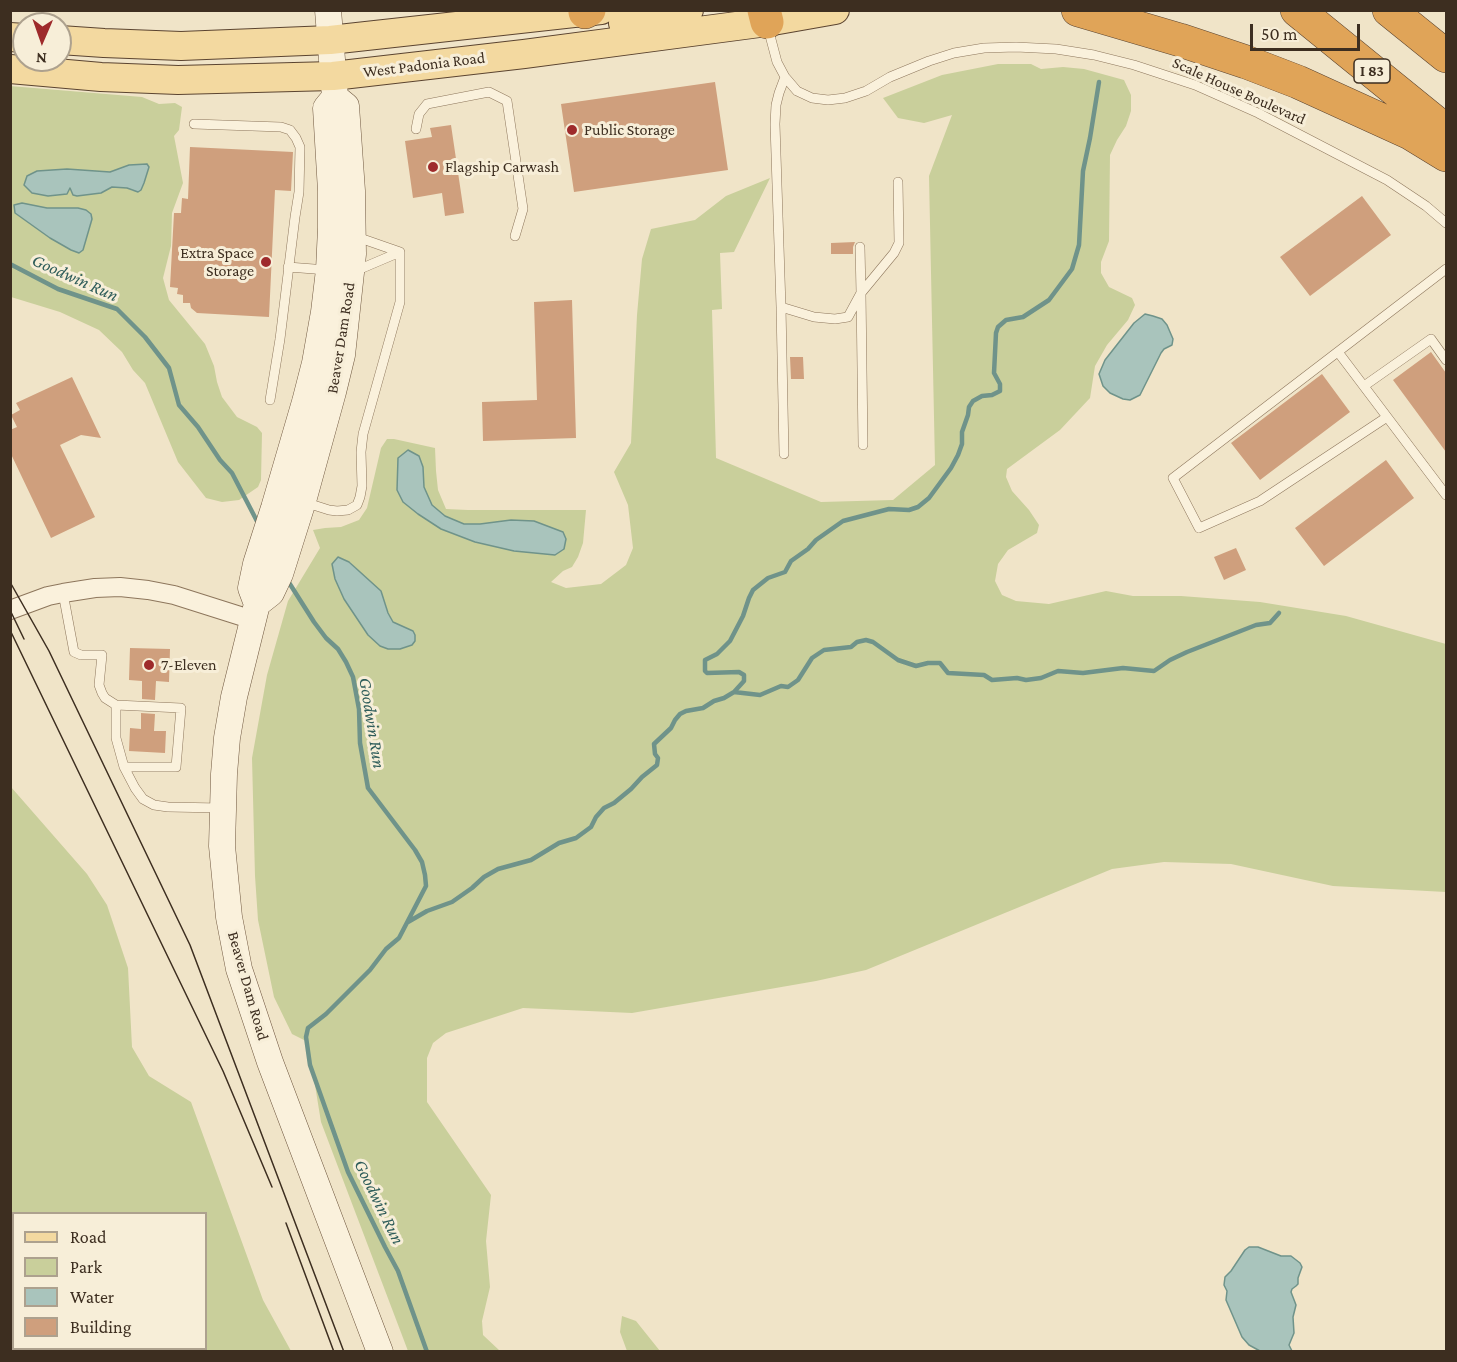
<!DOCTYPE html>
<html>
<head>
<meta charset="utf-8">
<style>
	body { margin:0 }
	#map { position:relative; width:1457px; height:1362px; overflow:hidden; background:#f0e4c8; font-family:"Crimson Pro",serif }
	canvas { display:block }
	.frame { position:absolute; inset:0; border:12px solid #3d2e20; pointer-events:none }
	.legend { position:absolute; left:12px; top:1212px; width:195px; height:138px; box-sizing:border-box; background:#f7eed8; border:2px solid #ada18e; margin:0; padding:8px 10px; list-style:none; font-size:18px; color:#3d2e20 }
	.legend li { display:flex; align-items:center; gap:12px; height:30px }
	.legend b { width:30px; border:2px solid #ada18e }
	.north { position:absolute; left:12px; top:12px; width:60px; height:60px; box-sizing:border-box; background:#f7eed8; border:2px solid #ada18e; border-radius:50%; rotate:182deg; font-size:16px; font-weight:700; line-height:24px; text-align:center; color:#3d2e20 }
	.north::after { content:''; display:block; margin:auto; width:21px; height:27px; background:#9e2a2b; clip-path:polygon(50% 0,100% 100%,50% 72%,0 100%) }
	.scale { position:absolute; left:1250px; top:24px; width:110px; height:27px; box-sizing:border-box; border:3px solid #3d2e20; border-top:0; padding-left:8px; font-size:18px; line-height:21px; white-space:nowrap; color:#3d2e20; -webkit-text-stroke:4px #f7eed8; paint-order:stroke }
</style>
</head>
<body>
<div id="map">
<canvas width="1457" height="1362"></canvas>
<div class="frame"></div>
<ul class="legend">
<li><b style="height:8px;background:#f3d9a0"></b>Road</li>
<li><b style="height:16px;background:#c9cf9b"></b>Park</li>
<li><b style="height:16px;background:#a9c4bc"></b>Water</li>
<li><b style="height:16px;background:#cf9f7d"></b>Building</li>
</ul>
<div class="north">N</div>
<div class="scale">50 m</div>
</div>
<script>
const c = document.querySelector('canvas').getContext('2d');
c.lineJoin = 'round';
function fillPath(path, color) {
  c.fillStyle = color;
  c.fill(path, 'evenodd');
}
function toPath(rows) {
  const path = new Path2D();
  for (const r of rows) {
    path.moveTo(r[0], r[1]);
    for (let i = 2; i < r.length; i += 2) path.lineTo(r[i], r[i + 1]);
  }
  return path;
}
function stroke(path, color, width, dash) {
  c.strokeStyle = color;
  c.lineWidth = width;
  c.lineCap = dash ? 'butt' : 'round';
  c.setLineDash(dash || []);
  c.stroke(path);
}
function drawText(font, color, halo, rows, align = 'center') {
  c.font = font + ' "Crimson Pro",serif';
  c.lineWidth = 6;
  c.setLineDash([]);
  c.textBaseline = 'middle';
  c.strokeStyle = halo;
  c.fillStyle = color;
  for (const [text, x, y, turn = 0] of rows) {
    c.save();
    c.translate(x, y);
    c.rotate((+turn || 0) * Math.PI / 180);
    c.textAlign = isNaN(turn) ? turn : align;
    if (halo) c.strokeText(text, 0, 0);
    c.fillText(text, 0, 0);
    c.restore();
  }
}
const green = toPath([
	[998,64,1031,64,1041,69,1063,67,1084,69,1124,80,1131,95,1131,111,1126,126,1117,140,1110,155,1109,241,1101,262,1101,273,1109,287,1132,298,1135,305,1128,320,1107,345,1095,366,1090,398,1060,430,1007,469,1006,477,1012,491,1029,510,1039,525,1037,533,1008,550,998,564,995,581,1002,595,1016,601,1049,604,1106,591,1133,596,1181,596,1260,602,1346,616,1446,644,1446,892,1333,886,1231,864,1164,862,1112,869,866,970,816,981,632,1013,523,1008,446,1033,433,1043,427,1058,427,1102,491,1195,486,1241,490,1287,482,1321,483,1335,500,1351,408,1351,321,1122,308,1042,292,1034,274,997,258,920,255,876,252,758,267,675,288,601,320,548,313,530,325,528,341,527,359,520,367,508,381,448,387,439,394,439,435,448,436,471,438,490,446,509,468,510,586,510,583,543,578,557,572,567,563,571,551,582,566,588,601,584,626,565,633,548,628,505,614,472,631,443,637,315,642,259,651,229,695,220,726,196,770,178,734,252,720,253,722,309,712,310,716,458,821,502,893,500,935,465,929,176,952,115,924,123,898,118,883,98,942,75],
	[350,562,364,576,385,603,388,613,393,622,413,631,415,635,355,614,344,599],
	[10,86,142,97,159,104,175,103,182,107,179,130,174,136,183,183,172,213,171,246,163,278,169,300,205,344,214,366,217,382,222,397,237,417,257,427,262,433,261,480,258,487,239,500,222,502,206,498,178,462,145,383,133,370,122,352,99,330,60,312,11,297],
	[147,164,133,191,127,188,112,187,101,193,70,188,67,169,110,172,130,165],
	[22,203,47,208,78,208,92,219,83,250,71,250,50,238,15,213],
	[11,787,87,874,107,905,128,968,132,1047,149,1076,191,1102,263,1300,291,1351,11,1351],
	[14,1214,206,1214,206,1348,14,1348],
	[622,1316,636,1321,660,1351,627,1351,620,1332]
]);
const water = toPath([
	[147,164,149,167,144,183,141,190,138,192,127,188,112,187,101,193,77,196,73,195,70,188,67,194,48,196,32,193,24,185,27,176,37,171,67,169,110,172,129,165,147,164],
	[22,203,47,208,78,208,86,210,91,214,92,219,83,250,79,253,71,250,50,238,15,213,14,205,22,203],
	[1145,314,1153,316,1162,319,1167,325,1173,339,1172,345,1164,349,1161,353,1140,395,1130,400,1123,399,1110,393,1103,386,1099,374,1105,360,1134,323,1145,314],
	[408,450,419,456,423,467,424,487,432,505,445,516,464,524,480,524,511,520,534,521,563,532,566,539,564,549,555,555,514,551,475,542,441,529,418,514,403,502,397,490,398,458,408,450],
	[338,557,349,562,381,591,388,613,393,622,413,631,415,635,415,641,412,645,400,649,388,649,380,646,368,635,344,599,335,579,332,564,338,557],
	[1249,1247,1258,1247,1281,1256,1291,1256,1300,1263,1302,1267,1298,1278,1298,1284,1296,1286,1292,1289,1291,1292,1296,1305,1293,1317,1294,1333,1289,1345,1292,1351,1260,1351,1249,1345,1242,1337,1226,1300,1227,1291,1224,1285,1225,1277,1231,1271,1245,1250,1249,1247]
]);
const stream = toPath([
	[10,264,58,289,117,309,145,337,169,368,179,405,198,427,220,460,232,473,259,525],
	[288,581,314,622,326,638,338,649,346,662,353,677,359,709,360,743,368,788,415,850,422,862,425,875,426,886,399,938,386,949,370,970,326,1014,308,1028,306,1037,310,1065,348,1172,385,1247,398,1271,427,1352],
	[734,692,760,695,781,686,788,687,798,680,812,658,824,650,851,647,857,642,866,640,873,642,898,660,916,666,928,663,940,663,948,673,984,675,992,680,1017,678,1026,680,1041,678,1058,671,1083,673,1123,668,1154,671,1170,660,1187,652,1256,625,1270,623,1279,613],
	[408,922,427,911,452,902,472,888,484,877,498,869,531,860,559,843,576,838,591,827,596,817,604,808,614,803,631,789,642,777,657,765,658,758,655,754,654,744,671,728,675,720,680,714,686,711,703,708,714,701,724,698,734,692,744,681,744,675,739,672,707,673,705,671,705,660,717,654,730,641,743,616,749,598,753,590,768,578,785,572,791,561,808,549,816,540,843,521,889,509,909,510,918,507,929,498,951,468,958,455,962,444,962,432,968,415,969,407,973,401,982,396,992,395,1000,391,1000,384,994,373,996,333,998,327,1006,320,1023,317,1049,300,1072,269,1079,245,1083,171,1090,138,1099,82]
]);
const building = toPath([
	[715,82,728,170,574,192,561,104],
	[451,125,464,213,445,216,442,193,413,198,405,141,432,137,430,128],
	[190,147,293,152,291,191,275,190,269,317,197,313,191,308,190,303,183,303,183,295,177,294,178,288,170,287,174,213,181,213,182,198,188,199],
	[1362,196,1391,235,1310,296,1280,257],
	[855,242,853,247,853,254,831,254,831,243],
	[572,300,576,438,483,441,482,402,537,400,534,302],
	[1431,352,1446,373,1446,452,1393,380],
	[790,357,803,357,804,379,791,379],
	[1322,374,1350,412,1260,480,1231,443],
	[72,377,101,438,81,435,60,445,95,517,51,538,10,452,10,430,17,427,11,415,20,410,16,403],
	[1386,460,1414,498,1324,566,1295,528],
	[1236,548,1246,570,1224,580,1214,557],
	[130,648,170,649,169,682,156,681,155,700,142,699,142,681,129,680],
	[141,713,155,714,154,731,166,731,165,753,129,751,130,728,141,729]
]);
const service = toPath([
	[768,28,777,62,785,77,797,91,812,98,828,100,845,98,866,91,890,77,929,61,954,53,984,48,1016,47,1056,49,1094,55,1134,65,1195,85,1258,113,1387,180,1426,206,1446,223],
	[194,124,281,127,290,130,296,138,300,147,299,192,295,217,280,339,270,400],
	[416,129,419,114,427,104,489,92,507,101,523,209,515,236],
	[288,267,327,270],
	[353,272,400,252,354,236],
	[781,307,814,317,835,319,848,317,861,293,860,247],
	[1338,352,1446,495],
	[1364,386,1431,339,1446,360],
	[1387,417,1260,501,1199,528,1173,478,1446,269],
	[863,445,861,293,894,253,899,243,898,182],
	[784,454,781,307,775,124,776,105,779,93,785,77],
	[304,502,329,510,337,511,348,510,357,505,360,497,362,486,361,452,363,434,400,302,400,252],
	[63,593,74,652,81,655,102,655,99,685,102,693,105,698,116,705,116,738,124,767,135,788,143,799,154,805,168,807,220,808],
	[116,705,181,708,176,767,124,767]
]);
const minor = toPath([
	[10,610,48,596,63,593,95,588,120,587,148,590,174,595,253,620]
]);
const secondary = toPath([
	[328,10,335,97,326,108,331,191,331,228,329,270,324,312,315,363,305,402,274,508,256,564,251,588,257,604,234,697,227,738,224,774,222,846,229,917,239,969,270,1062,380,1352],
	[257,604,271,593,280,574,303,501,333,392,342,355,353,254,352,191,346,106,335,97]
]);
const primary = toPath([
	[623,23,689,10],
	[10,37,24,38],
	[60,40,104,43,181,46,330,40,601,10],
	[10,69,101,77,178,80,333,76,524,54,767,22,835,10]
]);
const motorway = toPath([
	[764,10,767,22],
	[1078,10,1180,40,1246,62,1298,82,1410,133,1446,155],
	[1297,10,1446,131],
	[1389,10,1446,56],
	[585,12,589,10]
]);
const tram = toPath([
	[10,582,49,651,190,945,344,1352],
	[10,610,24,639],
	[10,630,223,1071,272,1187],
	[286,1223,334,1352]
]);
const markers = [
	[572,130,6,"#9e2a2b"],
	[433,167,6,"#9e2a2b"],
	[266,262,6,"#9e2a2b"],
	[149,665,6,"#9e2a2b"]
];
const shields = [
	[1372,71,36]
];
const shieldNames = [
	["I 83",1372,71]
];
const streetNames = [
	["West Padonia Road",424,65,-7],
	["Scale House Boulevard",1239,91,24],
	["Beaver Dam Road",341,338,-81],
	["Beaver Dam Road",248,986,74]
];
const poiNames = [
	["Public Storage",584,130],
	["Flagship Carwash",445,167],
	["Extra Space",254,253,"right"],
	["Storage",254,271,"right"],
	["7-Eleven",161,665]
];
const waterNames = [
	["Goodwin Run",75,278,24],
	["Goodwin Run",372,723,81],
	["Goodwin Run",379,1202,64]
];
fillPath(green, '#c9cf9b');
fillPath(water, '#a9c4bc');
stroke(water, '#6f938a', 1.5);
stroke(stream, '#6f938a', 4.5);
fillPath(building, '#cf9f7d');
stroke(service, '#8d765c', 10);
stroke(minor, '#8d765c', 20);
stroke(secondary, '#6f573f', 27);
stroke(primary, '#5b4430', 30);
stroke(motorway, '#5b4430', 34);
stroke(service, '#faf1dc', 9);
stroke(minor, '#faf1dc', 18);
stroke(secondary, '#faf1dc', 26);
stroke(primary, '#f3d9a0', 28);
stroke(motorway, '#e0a458', 33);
stroke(tram, '#3d2e20', 1.5);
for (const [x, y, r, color] of markers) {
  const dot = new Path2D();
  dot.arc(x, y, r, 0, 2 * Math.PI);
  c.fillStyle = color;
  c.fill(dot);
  stroke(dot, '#f7eed8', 2);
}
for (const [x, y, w] of shields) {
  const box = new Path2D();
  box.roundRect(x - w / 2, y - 12, w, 24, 4.5);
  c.fillStyle = '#f7eed8';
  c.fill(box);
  stroke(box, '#3d2e20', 1.5);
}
drawText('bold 15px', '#3d2e20', null, shieldNames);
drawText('16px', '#3d2e20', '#f7eed8', streetNames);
drawText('16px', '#3d2e20', '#f7eed8', poiNames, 'left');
drawText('italic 18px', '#2f5d5a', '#f7eed8', waterNames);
</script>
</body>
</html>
